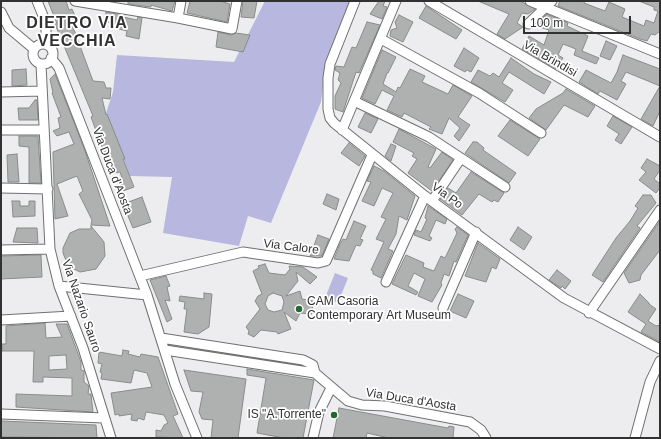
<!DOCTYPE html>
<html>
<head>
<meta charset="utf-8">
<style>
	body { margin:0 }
	#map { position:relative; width:661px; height:439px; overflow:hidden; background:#ededf0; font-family:Arial,sans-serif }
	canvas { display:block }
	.frame { position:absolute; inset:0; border:2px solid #313132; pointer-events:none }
	.scale { position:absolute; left:523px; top:16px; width:108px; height:18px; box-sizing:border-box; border:2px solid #313132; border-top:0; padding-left:5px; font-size:12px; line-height:14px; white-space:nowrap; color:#313132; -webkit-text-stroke:3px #fff; paint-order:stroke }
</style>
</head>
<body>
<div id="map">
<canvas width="661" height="439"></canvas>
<div class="frame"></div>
<div class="scale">100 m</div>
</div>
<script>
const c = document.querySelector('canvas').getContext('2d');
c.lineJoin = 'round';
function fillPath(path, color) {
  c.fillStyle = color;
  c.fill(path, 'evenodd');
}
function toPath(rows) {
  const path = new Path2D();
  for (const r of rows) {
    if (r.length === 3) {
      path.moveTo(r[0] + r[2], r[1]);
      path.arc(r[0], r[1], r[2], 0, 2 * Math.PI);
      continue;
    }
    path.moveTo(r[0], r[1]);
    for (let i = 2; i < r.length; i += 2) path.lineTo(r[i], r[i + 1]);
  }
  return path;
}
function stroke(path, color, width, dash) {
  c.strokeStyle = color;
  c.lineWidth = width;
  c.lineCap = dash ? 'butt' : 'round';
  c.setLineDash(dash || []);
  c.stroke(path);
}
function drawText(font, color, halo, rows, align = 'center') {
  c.font = font + ' Arial,sans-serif';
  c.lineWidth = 3.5;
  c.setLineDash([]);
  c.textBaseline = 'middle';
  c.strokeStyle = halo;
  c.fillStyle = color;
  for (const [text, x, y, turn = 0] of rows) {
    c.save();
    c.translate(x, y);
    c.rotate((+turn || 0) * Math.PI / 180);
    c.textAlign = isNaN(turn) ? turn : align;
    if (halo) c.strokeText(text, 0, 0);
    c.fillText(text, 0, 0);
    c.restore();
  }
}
const green = toPath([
	[265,1,351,1,326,62,321,102,271,223,248,216,239,246,163,233,172,177,130,176,106,113,113,92,117,55,234,62],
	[335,273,348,278,338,303,325,298]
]);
const building = toPath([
	[48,1,66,1,69,10,72,9,76,18,70,19,93,81,104,82,106,88,111,88,110,99,102,98,106,115,107,114,125,159,123,159,134,187,123,191,121,185,124,183,120,172,113,173,107,161,91,117,93,116,55,24,57,24,48,1],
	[128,1,175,1,172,11,151,5,151,7,128,4,128,1],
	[190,1,220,1,230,4,227,22,187,13,190,1],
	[243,1,257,1,254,18,241,17,243,1],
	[379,1,385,1,383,6,387,7,382,19,370,14,379,1],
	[478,1,520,1,535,9,528,14,522,13,517,23,523,27,505,39,497,34,509,14,478,1],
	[560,1,585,1,584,3,605,11,609,2,625,9,622,17,644,26,646,20,654,23,658,11,654,10,654,7,639,1,660,1,660,31,655,35,651,34,647,41,640,39,558,6,560,1],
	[426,6,462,30,456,39,419,18,426,6],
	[106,12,124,15,123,17,137,20,138,17,142,18,139,39,126,36,127,31,119,29,119,24,105,22,106,12],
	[547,14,568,23,567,26,588,36,582,51,599,58,596,64,574,55,576,49,563,44,558,55,563,58,556,69,522,49,529,36,544,45,549,30,539,27,542,19,547,14],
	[399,15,413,22,403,42,390,36,391,30,397,28,395,22,399,15],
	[367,22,380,25,359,73,356,72,343,112,335,109,335,96,341,83,338,80,340,73,335,70,336,66,344,67,352,47,356,48,367,22],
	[218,32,231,35,236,33,250,35,243,52,216,47,218,32],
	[606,41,617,46,610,60,600,56,606,41],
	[464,48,479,58,471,72,467,70,465,72,454,66,464,48],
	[382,50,396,57,388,73,387,73,383,84,396,92,398,87,400,88,410,69,425,76,422,82,448,94,453,85,472,96,458,117,470,125,459,141,454,136,460,128,449,118,442,134,429,129,431,127,404,113,402,117,387,110,394,96,382,90,375,104,362,98,382,50],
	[623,55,660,69,660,111,653,126,641,119,660,86,626,72,621,81,626,84,617,100,600,91,598,94,579,82,586,70,611,83,617,72,623,55],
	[511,58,534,74,551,82,544,94,509,72,502,83,513,90,505,102,471,82,478,70,490,76,493,73,499,77,511,58],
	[26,69,27,85,12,86,12,70,26,69],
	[55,74,84,148,110,226,91,225,92,220,79,194,83,191,77,176,57,184,68,216,55,219,53,152,74,144,69,132,57,136,53,131,60,128,58,118,61,117,52,93,53,93,50,79,55,74],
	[566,89,595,106,588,117,564,105,546,130,529,118,536,109,563,93,566,89],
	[35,100,37,100,38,120,19,120,18,108,29,108,35,100],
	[365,113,378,119,371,133,358,127,365,113],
	[613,116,632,127,621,144,615,140,619,134,607,126,613,116],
	[510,120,540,139,528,156,498,136,510,120],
	[399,129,436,149,428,167,430,168,442,152,453,160,432,191,408,173,417,159,412,156,414,153,393,142,399,129],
	[19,136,38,136,41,183,29,183,29,147,19,146,19,136],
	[473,142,477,142,484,148,483,150,516,173,509,183,465,153,473,142],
	[349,143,365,156,359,166,341,153,349,143],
	[391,144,396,146,391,161,385,156,391,144],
	[17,154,19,182,8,182,7,155,17,154],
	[647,159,660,166,660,170,654,179,660,184,660,188,656,193,639,180,646,172,641,168,647,159],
	[374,166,384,171,415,196,407,220,399,216,396,234,388,249,393,251,381,278,373,274,373,271,371,270,384,242,376,239,386,219,381,217,393,193,382,188,374,206,362,201,371,182,367,181,374,166],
	[471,172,504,193,498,202,494,200,492,202,479,194,462,215,440,199,448,188,456,193,471,172],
	[327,194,339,199,336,210,323,204,327,194],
	[643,195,651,195,656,203,637,226,640,228,603,282,592,275,616,238,630,221,638,208,635,206,643,195],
	[142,197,151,222,133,228,123,204,142,197],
	[12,201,20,201,20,206,29,206,29,201,35,201,35,216,13,217,12,201],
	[428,206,447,219,445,224,436,220,429,236,432,238,430,241,414,235,416,230,421,232,427,219,425,218,428,206],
	[354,221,366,226,360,239,363,240,360,246,356,245,349,261,334,259,340,244,343,239,346,240,354,221],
	[660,221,660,250,641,275,640,280,629,283,624,273,660,221],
	[91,226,104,242,105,256,96,269,80,272,70,267,67,263,63,253,63,248,70,233,79,229,91,229,91,226],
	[457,227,468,235,456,262,454,261,449,276,444,274,441,283,442,285,432,302,418,296,425,279,414,273,408,286,418,292,416,295,392,284,406,255,424,263,423,267,434,271,441,256,445,258,457,233,455,229,457,227],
	[518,227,532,237,524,250,510,240,518,227],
	[17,228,37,228,38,243,13,242,17,228],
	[318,235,329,239,322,256,310,256,318,235],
	[478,243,500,259,496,269,492,267,486,282,465,276,478,243],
	[41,255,42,277,1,279,1,256,41,255],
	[265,264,269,273,285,275,290,269,289,266,303,267,317,277,310,284,296,272,298,281,286,296,300,291,302,299,313,301,312,314,300,313,296,321,284,312,291,329,278,334,277,332,261,330,254,337,248,334,249,331,246,327,260,309,255,301,258,296,262,294,253,271,259,268,258,266,265,264],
	[273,293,282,296,284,302,282,310,274,312,268,310,265,304,268,296,273,293],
	[557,270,571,281,565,289,562,286,561,288,549,280,557,270],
	[166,276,170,286,167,287,170,301,165,300,172,319,167,322,150,280,166,276],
	[204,293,212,294,209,327,198,334,184,332,187,309,184,309,185,302,179,301,180,296,204,299,204,293],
	[458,294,474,301,466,318,450,311,458,294],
	[640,294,649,303,649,304,656,309,648,321,656,326,660,325,660,342,641,332,646,324,628,312,640,294],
	[45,323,46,338,62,337,56,324,67,324,81,362,81,370,84,371,84,382,89,386,88,394,91,394,93,412,16,407,16,394,72,396,72,378,43,377,43,382,33,382,34,351,2,351,2,344,6,344,6,326,45,323],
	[66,355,67,369,49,370,49,356,66,355],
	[123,350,129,351,128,354,140,357,141,354,158,357,178,414,173,416,183,438,156,437,156,430,161,431,164,425,168,423,164,415,146,412,144,420,138,418,137,421,131,420,132,414,119,416,119,414,115,415,111,393,152,387,147,373,134,370,131,383,101,379,102,373,100,372,102,364,98,363,99,352,122,356,123,350],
	[247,369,314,380,303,438,284,438,257,433,266,378,247,375,247,369],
	[184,370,246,379,238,438,211,438,213,420,202,419,199,412,203,392,191,391,184,370],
	[339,408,448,428,449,426,454,427,453,438,389,438,367,433,366,438,333,438,339,408],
	[1,421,96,425,97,438,1,437,1,421]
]);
const minor = toPath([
	[37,1,46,23,46,44],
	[75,1,178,18,232,29,237,1],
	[355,1,330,64,328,78,328,109,330,118,334,123,425,196,564,298,660,349],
	[429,1,660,137],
	[530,1,660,54],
	[1,12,9,28,34,49],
	[178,18,181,1],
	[528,24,552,1],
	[381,39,479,93,541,133],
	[43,54,10],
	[51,58,59,68,147,295,175,384,197,438],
	[41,64,50,249,59,286,83,348,111,438],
	[1,92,42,91],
	[354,101,429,137,505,187],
	[1,130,44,130],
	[342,130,396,1],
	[1,188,48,189],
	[432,201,461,158],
	[1,250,50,249],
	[140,276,243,252,318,263,326,261,372,155],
	[386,282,425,196],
	[59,286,147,295],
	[443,308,476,232],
	[589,313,660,210],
	[1,320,71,316],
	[161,338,303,360,313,365,315,373],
	[165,350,315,373,348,401,362,405,385,406,470,422,481,430,486,438],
	[1,414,104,418],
	[313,438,319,412,331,388],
	[635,438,650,382,660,361]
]);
const markers = [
	[299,309,4,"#246833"],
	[334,415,4,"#246833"]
];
const streetNames = [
	["Via Brindisi",550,59,30],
	["Via Duca d'Aosta",112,171,69],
	["Via Po",447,196,36],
	["Via Calore",291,247,7],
	["Via Nazario Sauro",81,306,71],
	["Via Duca d'Aosta",411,400,9]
];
const poiNames = [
	["CAM Casoria",307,302],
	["Contemporary Art Museum",307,316],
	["IS \"A.Torrente\"",326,415,"right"]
];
const districtNames = [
	["DIETRO VIA",77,24],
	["VECCHIA",77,42]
];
fillPath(green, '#b7b7e0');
fillPath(building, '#aeb1af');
stroke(building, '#898c8a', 1);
stroke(minor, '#707073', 11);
stroke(minor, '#fff', 9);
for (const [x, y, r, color] of markers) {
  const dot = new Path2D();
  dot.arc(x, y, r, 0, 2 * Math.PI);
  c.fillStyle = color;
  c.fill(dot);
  stroke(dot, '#fff', 1.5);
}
drawText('12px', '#313132', '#fff', streetNames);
drawText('12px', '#313132', '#fff', poiNames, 'left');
c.letterSpacing = '1px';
drawText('bold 16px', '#313132', '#fff', districtNames);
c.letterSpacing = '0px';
</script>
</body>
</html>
